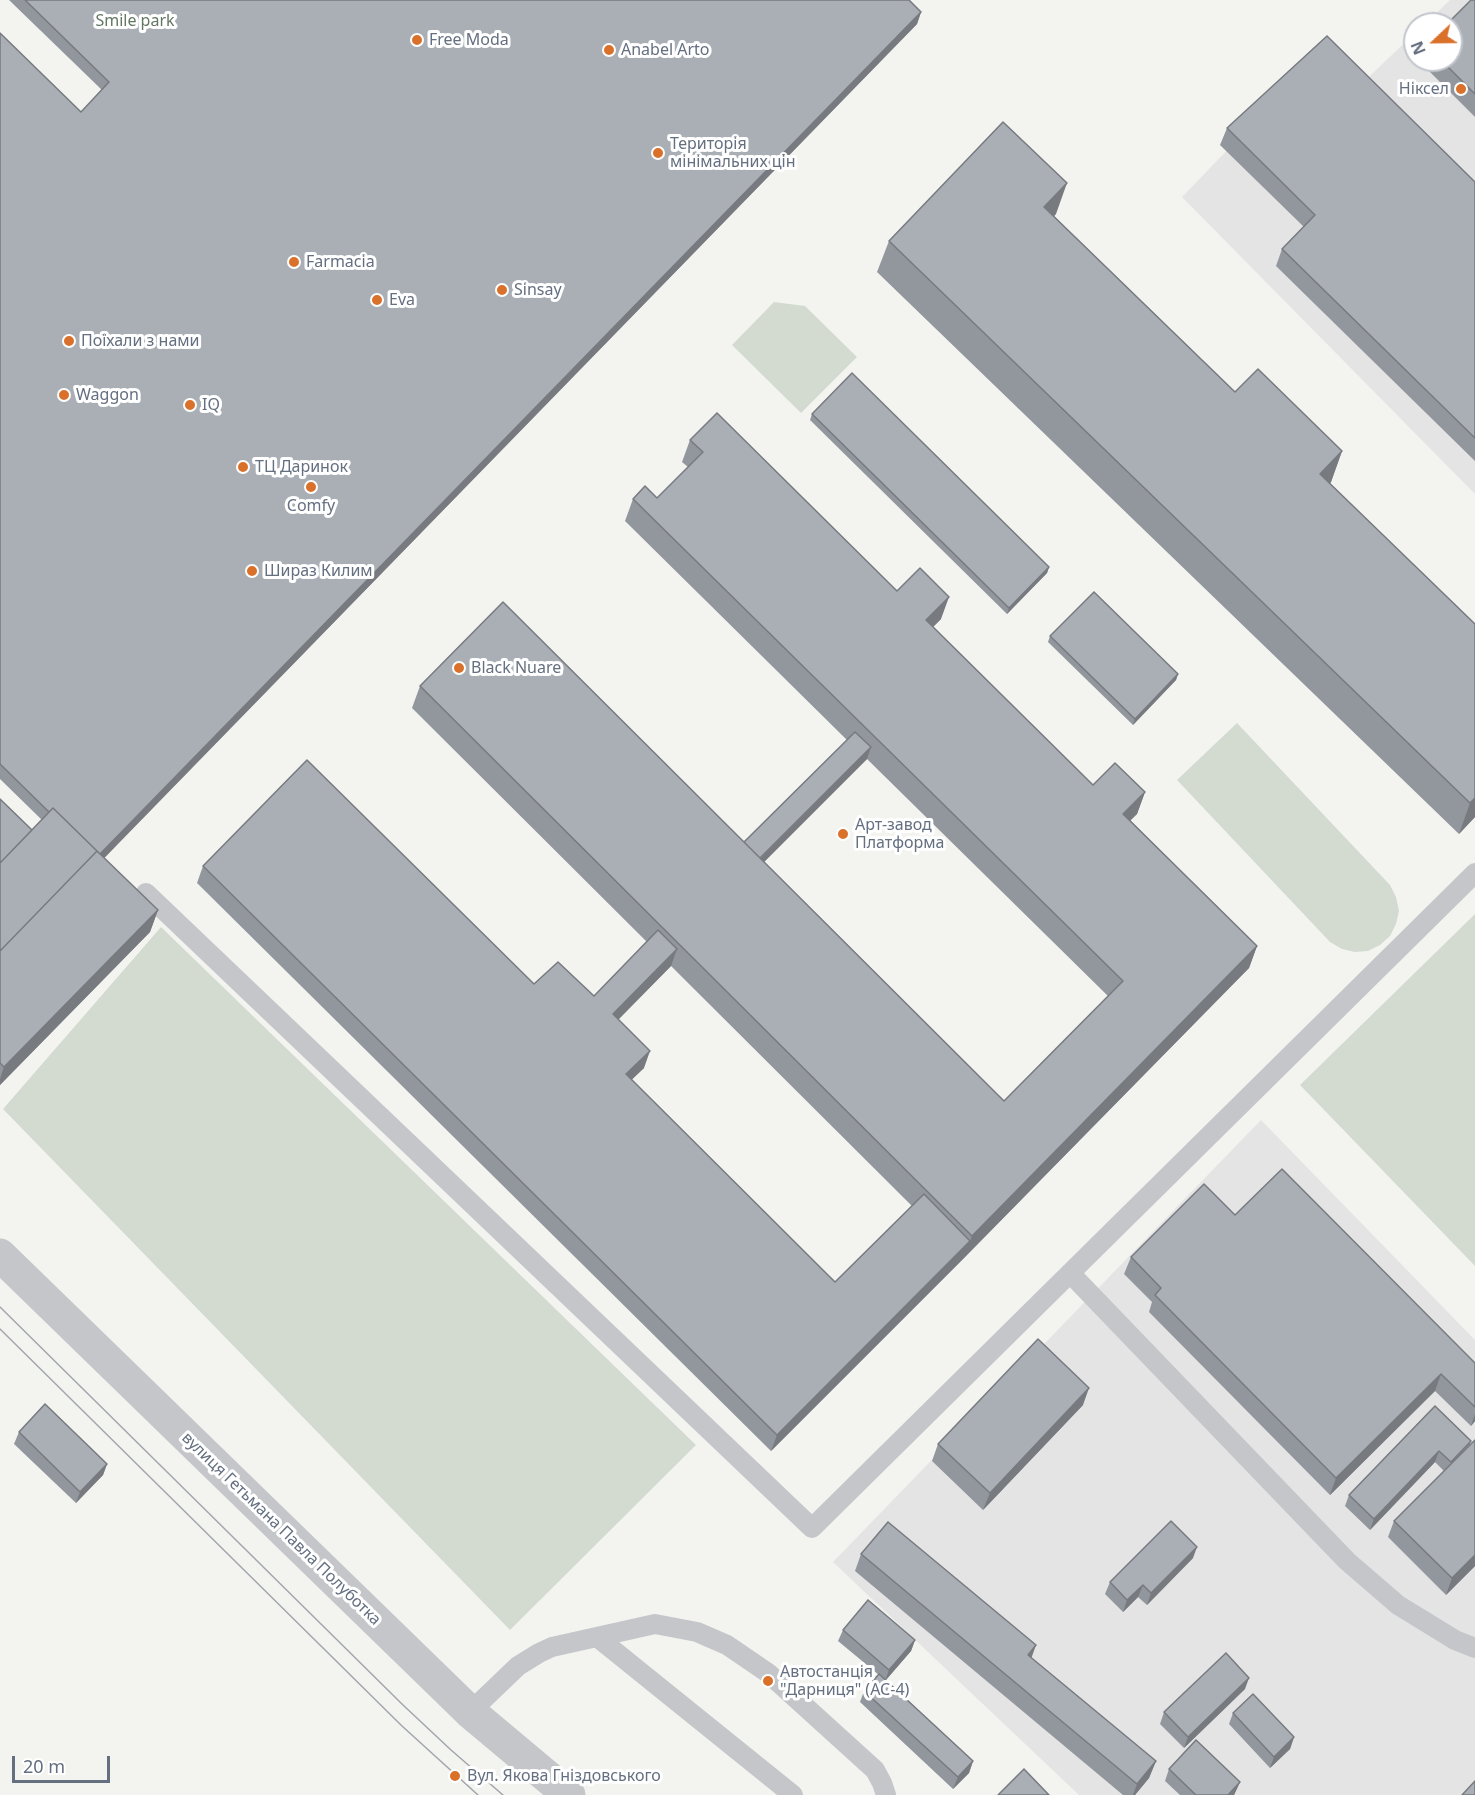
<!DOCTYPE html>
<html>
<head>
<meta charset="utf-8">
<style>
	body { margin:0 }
	#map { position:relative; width:1475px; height:1795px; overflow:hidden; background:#f3f4f0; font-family:"Noto Sans",sans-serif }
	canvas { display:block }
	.north { position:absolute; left:1403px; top:12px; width:60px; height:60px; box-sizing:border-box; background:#fff; border:2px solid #c1c5cc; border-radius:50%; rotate:248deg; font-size:16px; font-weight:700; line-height:24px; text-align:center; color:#646f80 }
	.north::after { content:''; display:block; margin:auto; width:21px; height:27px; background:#d9712b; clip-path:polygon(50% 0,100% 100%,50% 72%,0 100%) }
	.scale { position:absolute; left:12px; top:1756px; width:98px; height:27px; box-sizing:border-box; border:3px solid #646f80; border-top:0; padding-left:8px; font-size:18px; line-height:21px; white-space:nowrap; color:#646f80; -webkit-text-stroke:4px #fff; paint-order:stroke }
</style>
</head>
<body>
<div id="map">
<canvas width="1475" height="1795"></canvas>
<div class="north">N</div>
<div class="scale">20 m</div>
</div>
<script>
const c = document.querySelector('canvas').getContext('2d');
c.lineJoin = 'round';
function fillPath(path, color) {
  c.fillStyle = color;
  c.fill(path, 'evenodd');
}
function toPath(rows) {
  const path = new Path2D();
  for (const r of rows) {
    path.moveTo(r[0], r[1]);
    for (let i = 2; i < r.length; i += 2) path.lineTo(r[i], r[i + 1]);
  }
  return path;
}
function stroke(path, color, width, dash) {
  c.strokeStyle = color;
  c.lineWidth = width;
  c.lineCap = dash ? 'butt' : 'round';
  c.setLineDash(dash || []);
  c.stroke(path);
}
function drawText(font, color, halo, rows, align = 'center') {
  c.font = font + ' "Noto Sans",sans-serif';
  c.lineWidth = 6;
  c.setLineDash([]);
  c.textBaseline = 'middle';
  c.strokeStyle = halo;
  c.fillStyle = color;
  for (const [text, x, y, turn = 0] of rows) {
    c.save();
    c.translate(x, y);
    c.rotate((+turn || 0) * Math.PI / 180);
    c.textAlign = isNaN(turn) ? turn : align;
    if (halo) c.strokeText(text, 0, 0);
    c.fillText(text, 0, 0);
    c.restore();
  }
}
const built = toPath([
	[1450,0,1475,0,1475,494,1182,197,1321,53,1356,89,1415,33,1415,60,1451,60,1451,24,1425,24],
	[1261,1120,1475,1340,1475,1795,1079,1795,833,1562]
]);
const green = toPath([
	[774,302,805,306,857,357,801,413,732,345],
	[1237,723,1390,885,1396,897,1399,911,1396,924,1390,936,1380,945,1368,951,1355,952,1342,949,1330,942,1177,780],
	[1475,914,1475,1266,1300,1085],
	[161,927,696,1445,510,1630,3,1109]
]);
const service = toPath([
	[146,893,812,1528,1475,873],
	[1070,1273,1347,1561,1398,1605,1455,1640,1475,1648],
	[597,1637,793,1795],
	[470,1712,518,1666,539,1653,552,1647,655,1624,697,1632,727,1645,768,1673,875,1770,882,1783,886,1795]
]);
const tertiary = toPath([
	[0,1255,470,1712,569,1795]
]);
const tram = toPath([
	[0,1307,403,1705,451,1750,503,1795],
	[0,1329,402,1726,478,1795]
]);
const wall = toPath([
	[9,0,909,0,921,12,917,24,104,858,158,910,150,932,0,1085,0,799,32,830,42,820,0,779,0,33,81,112,102,90],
	[1475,0,1475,117,1420,62,1421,60,1451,60],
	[1227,128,1475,182,1475,461,1276,266,1282,249,1304,227,1220,145],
	[1056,214,1054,216,1235,392,1342,451,1331,482,1330,484,1475,624,1475,817,1459,834,877,272,889,241],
	[812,414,1049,567,1047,573,1007,614,810,420],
	[690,440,897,591,941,619,933,627,1093,785,1145,792,1137,814,1130,820,1257,946,1249,968,964,1258,771,1451,197,883,203,866,534,984,594,996,647,942,412,708,420,686,744,842,847,740,625,521,633,499,657,498,688,467,682,462],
	[867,759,1108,996,1004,1101,764,862],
	[671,966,912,1206,835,1282,631,1080,644,1068,618,1020],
	[1050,636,1178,674,1176,680,1133,725,1048,642],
	[1235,1215,1475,1363,1475,1421,1471,1426,1435,1391,1330,1495,1149,1312,1152,1302,1124,1274,1131,1257],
	[1083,1405,983,1510,932,1461,938,1444],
	[1435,1406,1471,1441,1470,1444,1475,1566,1446,1595,1388,1537,1394,1521,1444,1471,1435,1462,1370,1530,1345,1506,1349,1495],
	[19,1432,107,1464,103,1475,76,1503,14,1444],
	[861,1554,1031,1658,1156,1761,1149,1778,1135,1795,1123,1795,855,1571],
	[1193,1558,1147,1605,1138,1597,1123,1612,1105,1594,1110,1582],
	[843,1630,915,1640,911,1651,886,1680,973,1761,969,1773,953,1789,860,1702,864,1691,879,1675,838,1641],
	[1245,1689,1184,1748,1160,1724,1164,1712],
	[1233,1713,1294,1737,1290,1749,1270,1768,1229,1724],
	[1169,1769,1240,1782,1234,1795,1180,1795,1165,1781]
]);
const shadedWall = toPath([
	[921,12,917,24,0,965,0,954],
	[1067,183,1056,214,1033,238,1044,207],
	[1342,451,1331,482,1309,505,1320,474],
	[1049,567,1047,573,1007,614,1009,608],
	[949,597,941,619,918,642,926,620],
	[1178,674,1176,680,1133,725,1135,719],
	[871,747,867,759,749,877,753,866],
	[1145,792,1137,814,1115,836,1123,814],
	[1475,798,1475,817,1459,834,1470,803],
	[158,910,150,932,0,1085,0,1079,4,1067],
	[1257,946,1249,968,964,1258,771,1451,777,1435,970,1241,972,1236],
	[677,949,671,966,607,1031,613,1014],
	[650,1051,644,1068,620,1091,626,1074],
	[1441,1374,1435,1391,1330,1495,1336,1478],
	[1089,1388,1083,1405,983,1510,990,1493],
	[1475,1414,1475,1421,1471,1426],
	[1439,1451,1435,1462,1370,1530,1374,1519],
	[107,1464,103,1475,76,1503,80,1492],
	[1197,1547,1193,1558,1147,1605,1151,1593],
	[1475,1555,1475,1566,1446,1595,1452,1578],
	[1143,1585,1138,1597,1123,1612,1127,1600],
	[915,1640,911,1651,885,1681,889,1670],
	[1036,1645,1030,1662,1028,1655],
	[1249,1678,1245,1689,1184,1748,1188,1737],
	[1294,1737,1290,1749,1270,1768,1274,1757],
	[973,1761,969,1773,953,1789,958,1777],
	[1156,1761,1149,1778,1135,1795,1133,1795,1137,1784],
	[1240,1782,1234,1795,1228,1795]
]);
const building = toPath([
	[25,0,909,0,921,12,100,854,53,808,49,812,0,764,0,33,81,112,109,82,25,0],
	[1471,0,1475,0,1475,94,1441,60,1451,60,1451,24,1447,24,1471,0],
	[1327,36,1475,182,1475,438,1282,249,1315,215,1227,128,1327,36],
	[1003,122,1067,183,1044,207,1235,392,1258,369,1342,451,1320,474,1475,624,1475,798,1470,803,889,241,1003,122],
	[852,373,1049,567,1009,608,812,414,852,373],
	[717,413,897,591,920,568,949,597,926,620,1093,785,1115,763,1145,792,1123,814,1257,946,972,1236,420,686,503,602,1004,1101,1123,981,633,499,645,486,657,498,703,452,690,440,717,413],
	[1094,592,1178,674,1135,719,1050,636,1094,592],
	[855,732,871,747,760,858,744,842,855,732],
	[307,760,534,984,558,962,594,996,658,930,677,949,613,1014,650,1051,626,1074,835,1282,924,1194,970,1241,777,1435,203,866,307,760],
	[0,799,32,830,0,863,0,799],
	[53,808,97,851,0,951,0,863,53,808],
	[97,851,158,910,4,1067,0,1063,0,951,97,851],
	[1282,1169,1475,1363,1475,1407,1441,1374,1336,1478,1155,1295,1161,1288,1131,1257,1204,1184,1235,1215,1282,1169],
	[1038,1339,1089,1388,990,1493,938,1444,1038,1339],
	[45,1404,107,1464,80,1492,19,1432,45,1404],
	[1435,1406,1471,1441,1451,1462,1439,1451,1374,1519,1349,1495,1435,1406],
	[1475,1440,1475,1555,1452,1578,1394,1521,1475,1440],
	[1171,1521,1197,1547,1151,1593,1143,1585,1127,1600,1110,1582,1171,1521],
	[888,1522,1036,1645,1028,1655,1156,1761,1137,1784,861,1554,888,1522],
	[868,1600,915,1640,889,1670,843,1630,868,1600],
	[1226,1653,1249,1678,1188,1737,1164,1712,1226,1653],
	[879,1674,973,1761,958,1777,864,1691,879,1674],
	[1253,1694,1294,1737,1274,1757,1233,1713,1253,1694],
	[1196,1740,1240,1782,1228,1795,1196,1795,1169,1769,1196,1740],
	[1024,1769,1049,1795,998,1795,1024,1769],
	[1475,1781,1475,1795,1462,1795,1475,1781]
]);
const markers = [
	[417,40,6,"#d9712b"],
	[609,50,6,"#d9712b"],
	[1461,89,6,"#d9712b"],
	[658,153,6,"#d9712b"],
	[294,262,6,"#d9712b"],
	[502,290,6,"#d9712b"],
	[377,300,6,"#d9712b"],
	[69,341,6,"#d9712b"],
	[64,395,6,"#d9712b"],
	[190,405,6,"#d9712b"],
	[243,467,6,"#d9712b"],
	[311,487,6,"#d9712b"],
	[252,571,6,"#d9712b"],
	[459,668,6,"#d9712b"],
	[843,834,6,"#d9712b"],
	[768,1681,6,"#d9712b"],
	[455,1776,6,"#d9712b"]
];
const parkNames = [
	["Smile park",135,21]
];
const poiNames = [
	["Free Moda",429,40],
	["Anabel Arto",621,50],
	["Ніксел",1449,89,"right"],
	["Територія",670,144],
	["мінімальних цін",670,162],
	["Farmacia",306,262],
	["Sinsay",514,290],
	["Eva",389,300],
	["Поїхали з нами",81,341],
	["Waggon",76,395],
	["IQ",202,405],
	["ТЦ Даринок",255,467],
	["Comfy",311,506,"center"],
	["Шираз Килим",264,571],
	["Black Nuare",471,668],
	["Арт-завод",855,825],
	["Платформа",855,843],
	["Автостанція",780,1672],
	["\"Дарниця\" (АС-4)",780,1690],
	["Вул. Якова Гніздовського",467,1776]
];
const streetNames = [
	["вулиця Гетьмана Павла Полуботка",281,1529,44]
];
fillPath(built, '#e4e4e4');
fillPath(green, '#d3dbd1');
stroke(service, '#c4c6ca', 20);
stroke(tertiary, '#c4c6ca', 33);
stroke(tram, '#a2a6ac', 1.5);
fillPath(wall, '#92969d');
fillPath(shadedWall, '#777a7f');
fillPath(building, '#aaafb6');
stroke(building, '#777a7f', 1.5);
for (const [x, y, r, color] of markers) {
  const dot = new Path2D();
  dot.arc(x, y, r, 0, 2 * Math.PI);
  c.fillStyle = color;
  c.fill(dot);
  stroke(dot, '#fff', 2);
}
drawText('16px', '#637763', '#fff', parkNames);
drawText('16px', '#646f80', '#fff', poiNames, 'left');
drawText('16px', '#646f80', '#fff', streetNames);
</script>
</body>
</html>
